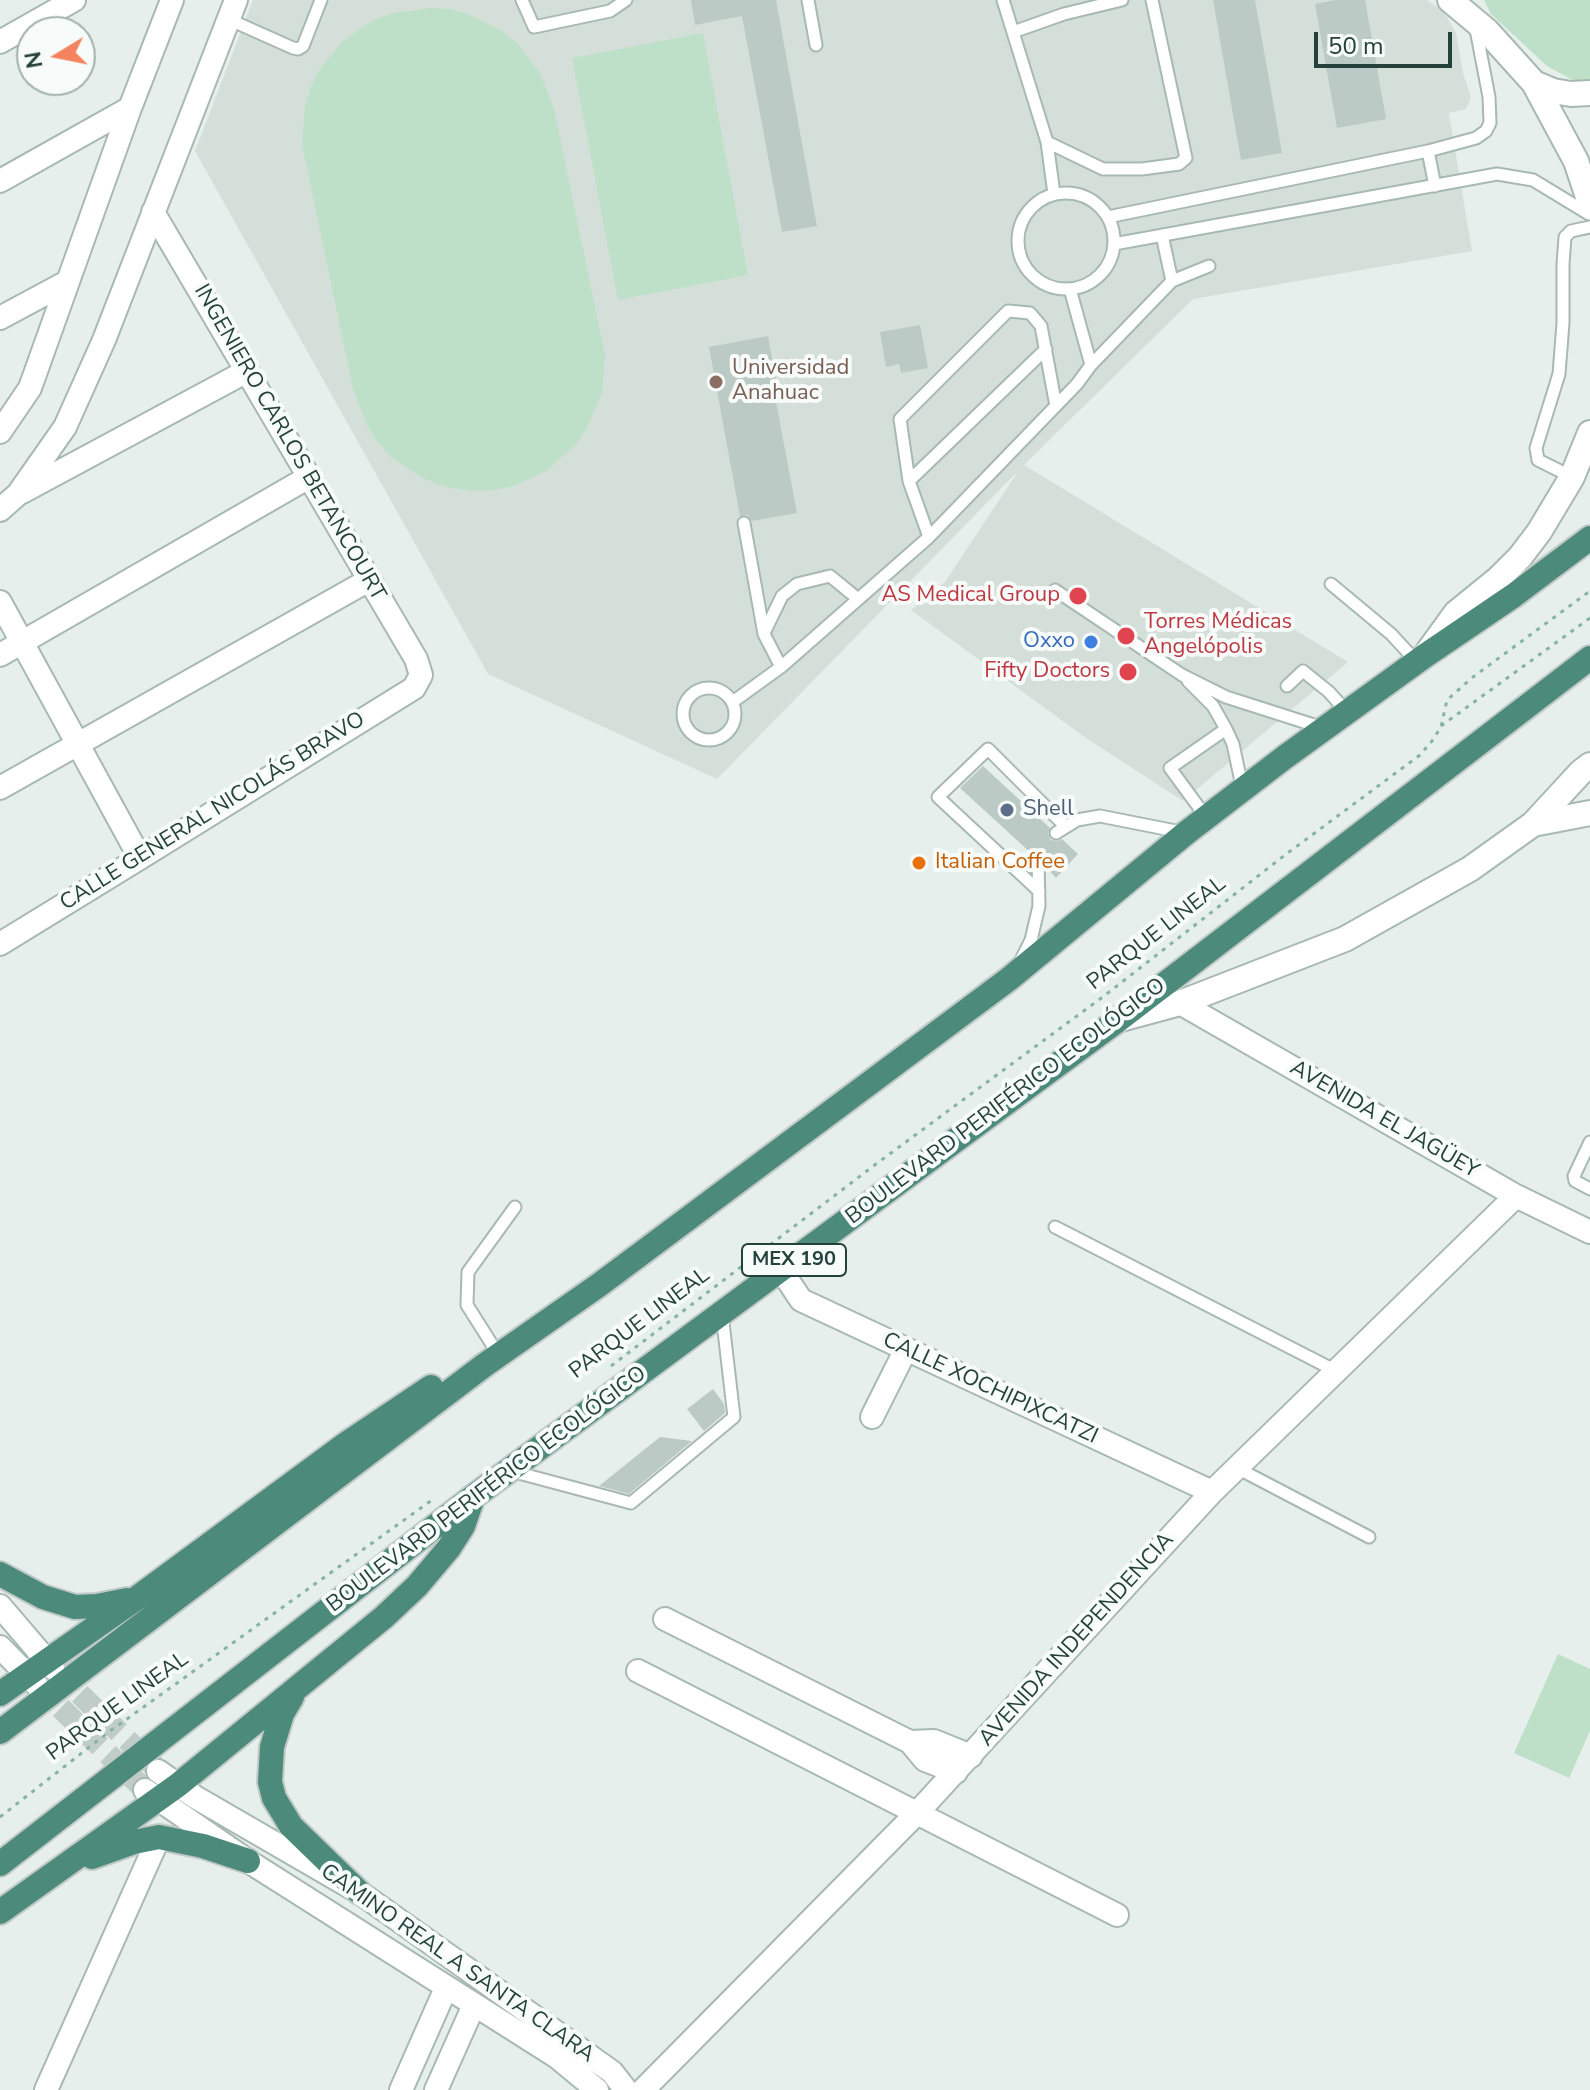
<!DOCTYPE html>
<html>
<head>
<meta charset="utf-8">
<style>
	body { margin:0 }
	#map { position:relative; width:1590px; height:2090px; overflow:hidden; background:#e6efeb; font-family:"Nunito Sans",sans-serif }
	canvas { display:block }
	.north { position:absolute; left:16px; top:16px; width:80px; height:80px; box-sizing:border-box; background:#f7fbf9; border:2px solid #a3b1ad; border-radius:50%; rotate:260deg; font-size:22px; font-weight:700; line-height:32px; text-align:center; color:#24423a }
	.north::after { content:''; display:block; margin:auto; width:28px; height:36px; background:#f4845f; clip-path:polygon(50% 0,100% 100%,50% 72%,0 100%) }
	.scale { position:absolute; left:1314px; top:32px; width:138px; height:36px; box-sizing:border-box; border:4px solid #24423a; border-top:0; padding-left:10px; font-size:24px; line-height:28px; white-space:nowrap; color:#24423a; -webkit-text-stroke:6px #f7fbf9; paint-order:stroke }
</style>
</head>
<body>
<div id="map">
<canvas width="1590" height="2090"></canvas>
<div class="north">N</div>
<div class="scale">50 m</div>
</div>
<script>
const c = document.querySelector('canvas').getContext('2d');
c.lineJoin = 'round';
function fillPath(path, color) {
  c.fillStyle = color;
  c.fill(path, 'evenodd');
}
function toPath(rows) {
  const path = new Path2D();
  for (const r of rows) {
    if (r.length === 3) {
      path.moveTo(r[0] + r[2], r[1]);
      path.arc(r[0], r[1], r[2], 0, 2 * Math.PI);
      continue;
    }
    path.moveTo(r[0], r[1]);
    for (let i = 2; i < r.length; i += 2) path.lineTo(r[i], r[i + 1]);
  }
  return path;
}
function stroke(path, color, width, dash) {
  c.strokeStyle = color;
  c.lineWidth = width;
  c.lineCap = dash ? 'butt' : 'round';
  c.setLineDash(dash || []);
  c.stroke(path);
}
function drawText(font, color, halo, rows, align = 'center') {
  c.font = font + ' "Nunito Sans",sans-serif';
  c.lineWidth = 8;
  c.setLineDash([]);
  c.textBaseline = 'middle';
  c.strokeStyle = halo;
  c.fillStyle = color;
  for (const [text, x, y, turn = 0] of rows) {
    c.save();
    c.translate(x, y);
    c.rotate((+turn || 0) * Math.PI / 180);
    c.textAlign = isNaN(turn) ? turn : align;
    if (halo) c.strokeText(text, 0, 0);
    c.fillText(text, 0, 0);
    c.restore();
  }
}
const built = toPath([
	[253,0,1427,0,1444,12,1456,33,1463,73,1471,98,1466,109,1449,113,1472,251,1193,299,1024,465,1348,662,1183,801,1086,738,911,610,945,582,1019,470,717,779,488,674,195,151]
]);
const green = toPath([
	[1484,0,1590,0,1590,79,1578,83,1547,66,1491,14],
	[431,8,450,9,468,14,502,31,517,43,540,73,554,109,605,355,602,393,587,428,576,444,548,470,514,486,495,490,476,491,457,489,439,485,421,477,390,456,377,441,367,425,353,389,302,144,305,106,311,87,319,70,343,41,375,19,393,13],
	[703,33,748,275,618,300,572,58],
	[1558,1654,1590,1669,1590,1731,1569,1778,1514,1753]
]);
const building = toPath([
	[691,0,776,0,817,226,782,232,742,16,695,25],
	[1213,0,1255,0,1282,153,1241,160],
	[1335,0,1365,0,1386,119,1337,128,1315,4],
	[920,325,928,368,901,373,899,364,886,367,880,332],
	[768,336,777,386,773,386,797,513,752,521,748,515,740,516,709,347],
	[983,766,1050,828,1048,834,1051,840,1057,841,1062,839,1078,854,1056,878,1047,868,1046,859,1043,853,1037,852,1032,854,960,788],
	[713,1389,724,1404,725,1413,704,1431,687,1409],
	[660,1437,692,1441,629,1494,599,1486]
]);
const minorTunnel = toPath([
	[56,1671,155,1767],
	[37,1685,145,1790]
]);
const path = toPath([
	[1441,726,1590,618],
	[611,1366,876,1164,1104,996,1285,855,1420,755,1432,741,1441,727,1447,700,1473,677,1590,591],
	[0,1817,106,1734,432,1500]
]);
const service = toPath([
	[522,0,534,27,610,11,626,0],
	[808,0,816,45],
	[1003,0,1047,142,1054,194],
	[228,19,293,48,298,49,303,46,321,0],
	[1013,32,1064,14,1122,0],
	[1047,142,1103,169,1142,169,1179,164,1186,158,1152,0],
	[1428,151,1435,186],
	[1066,241,48],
	[1108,217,1428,151,1476,138,1486,131,1490,123,1489,97,1475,24],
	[1162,235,1172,281],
	[1114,244,1497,174,1533,180,1589,214],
	[1091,365,1172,281,1209,266],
	[1572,477,1538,460,1536,448,1559,374,1563,323,1563,264,1565,237,1571,231,1590,227],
	[909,481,1046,349],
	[744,523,764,634,781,667],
	[929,537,909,481,900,419,1008,311,1030,313,1041,326,1056,406],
	[1331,584,1391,634,1416,661],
	[1055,590,1182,675,1226,697,1323,728],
	[764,633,782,596,797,584,830,576,858,599],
	[1188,681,1213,706,1226,729,1233,744,1243,791],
	[1287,686,1303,671,1329,692,1347,712],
	[709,714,26],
	[734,701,781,667,929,537,1077,384,1091,365,1070,289],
	[1206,817,1170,768,1226,729],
	[1056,833,1077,820,1100,816,1186,833],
	[1039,891,938,797,988,749,1065,826],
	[1021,960,1031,940,1039,906,1038,860],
	[1590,1142,1574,1176,1575,1181,1590,1189],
	[1055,1227,1336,1371],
	[498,1354,467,1305,468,1272,515,1207],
	[1237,1468,1369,1537],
	[511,1471,631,1503,734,1417,722,1314]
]);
const minor = toPath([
	[0,42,74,0],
	[0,181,130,108],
	[0,318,67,282],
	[0,432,30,388,130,108,172,0],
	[22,492,247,371],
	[0,510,18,494,65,427,104,340,236,0],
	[0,602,140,858],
	[0,655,309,477],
	[0,788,369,580],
	[0,944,140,858,414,688,421,675,416,659,153,212],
	[1180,1003,1516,1196,1590,1232],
	[781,1270,801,1300,1212,1492],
	[872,1417,906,1349],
	[0,1606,53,1668],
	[665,1619,910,1742,925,1760,956,1772],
	[0,1647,36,1684],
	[638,1671,1117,1915],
	[910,1742,934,1741,971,1756],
	[158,1771,195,1797,359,1892,612,2072,626,2090],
	[145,1790,248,1861,557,2057,597,2090],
	[46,2090,159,1837],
	[401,2090,446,1988],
	[436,2090,474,2005],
	[643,2090,917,1813,1212,1492,1516,1196]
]);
const tertiary = toPath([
	[1450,0,1487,31,1534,83,1576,161,1590,203],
	[1534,83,1553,91,1571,94,1590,93],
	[1427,653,1456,613,1498,579,1520,557,1539,532,1572,477,1590,433],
	[1533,824,1590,813],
	[1121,1019,1180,1003,1345,939,1470,869,1533,824,1581,772,1590,765]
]);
const trunk = toPath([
	[0,1574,43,1597,75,1607,97,1606,127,1600],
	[0,1694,137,1598,346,1444,431,1387],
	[292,1697,282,1714,272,1747,270,1782,274,1798,291,1826,359,1892],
	[0,1732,486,1364,599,1285,1009,979,1186,833,1285,757,1426,655,1513,596,1590,538],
	[92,1857,134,1842,159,1837,203,1846,248,1861],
	[0,1864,473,1497,1118,1020,1590,658],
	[0,1912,178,1785,384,1617,417,1586,449,1548,463,1526,473,1497]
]);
const markers = [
	[716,382,8,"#8d6e63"],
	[1078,596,10,"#e0444e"],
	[1126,636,10,"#e0444e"],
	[1091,642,8,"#3f7fe0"],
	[1128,672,10,"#e0444e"],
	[1007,810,8,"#5c6f8a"],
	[919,863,8,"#e8710a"]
];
const shields = [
	[794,1260,104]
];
const shieldNames = [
	["MEX 190",794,1260]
];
const educationNames = [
	["Universidad",732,369],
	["Anahuac",732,394]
];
const streetNames = [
	["INGENIERO CARLOS BETANCOURT",289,443,60],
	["CALLE GENERAL NICOLÁS BRAVO",213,812,-32],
	["PARQUE LINEAL",1157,934,-38],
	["BOULEVARD PERIFÉRICO ECOLÓGICO",1006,1102,-37],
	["AVENIDA EL JAGÜEY",1384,1120,30],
	["PARQUE LINEAL",640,1324,-37],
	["CALLE XOCHIPIXCATZI",990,1389,25],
	["BOULEVARD PERIFÉRICO ECOLÓGICO",487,1490,-37],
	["AVENIDA INDEPENDENCIA",1077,1640,-48],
	["PARQUE LINEAL",118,1707,-36],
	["CAMINO REAL A SANTA CLARA",457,1964,35]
];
const healthNames = [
	["AS Medical Group",1060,596],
	["Torres Médicas",1144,623,"left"],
	["Angelópolis",1144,648,"left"],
	["Fifty Doctors",1110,672]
];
const shopNames = [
	["Oxxo",1075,642]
];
const serviceNames = [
	["Shell",1023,810]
];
const foodNames = [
	["Italian Coffee",935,863]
];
fillPath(built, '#d4dfda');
fillPath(green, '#bfe0c8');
fillPath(building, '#bbcac4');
stroke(minorTunnel, '#bfccc8', 22, [22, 11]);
stroke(service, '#a8b8b2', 15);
stroke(minor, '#a8b8b2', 26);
stroke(tertiary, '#a8b8b2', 28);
stroke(trunk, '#c2cac8', 28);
stroke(path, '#86b3a5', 3, [4, 6]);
stroke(service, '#fff', 11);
stroke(minor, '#fff', 22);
stroke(tertiary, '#fff', 24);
stroke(trunk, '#4c8a7c', 24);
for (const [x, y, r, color] of markers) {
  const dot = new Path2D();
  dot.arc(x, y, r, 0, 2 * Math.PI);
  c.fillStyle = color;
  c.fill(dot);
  stroke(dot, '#f7fbf9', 3);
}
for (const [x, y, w] of shields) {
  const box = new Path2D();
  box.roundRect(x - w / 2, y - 16, w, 32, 6);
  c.fillStyle = '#f7fbf9';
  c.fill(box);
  stroke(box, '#24423a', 2);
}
drawText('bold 20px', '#24423a', null, shieldNames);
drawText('22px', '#785e54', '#f7fbf9', educationNames, 'left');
drawText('22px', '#24423a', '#f7fbf9', streetNames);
drawText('22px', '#be3a42', '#f7fbf9', healthNames, 'right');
drawText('22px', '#366cbe', '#f7fbf9', shopNames, 'right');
drawText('22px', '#4e5e75', '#f7fbf9', serviceNames, 'left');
drawText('22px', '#c56008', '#f7fbf9', foodNames, 'left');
</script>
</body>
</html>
